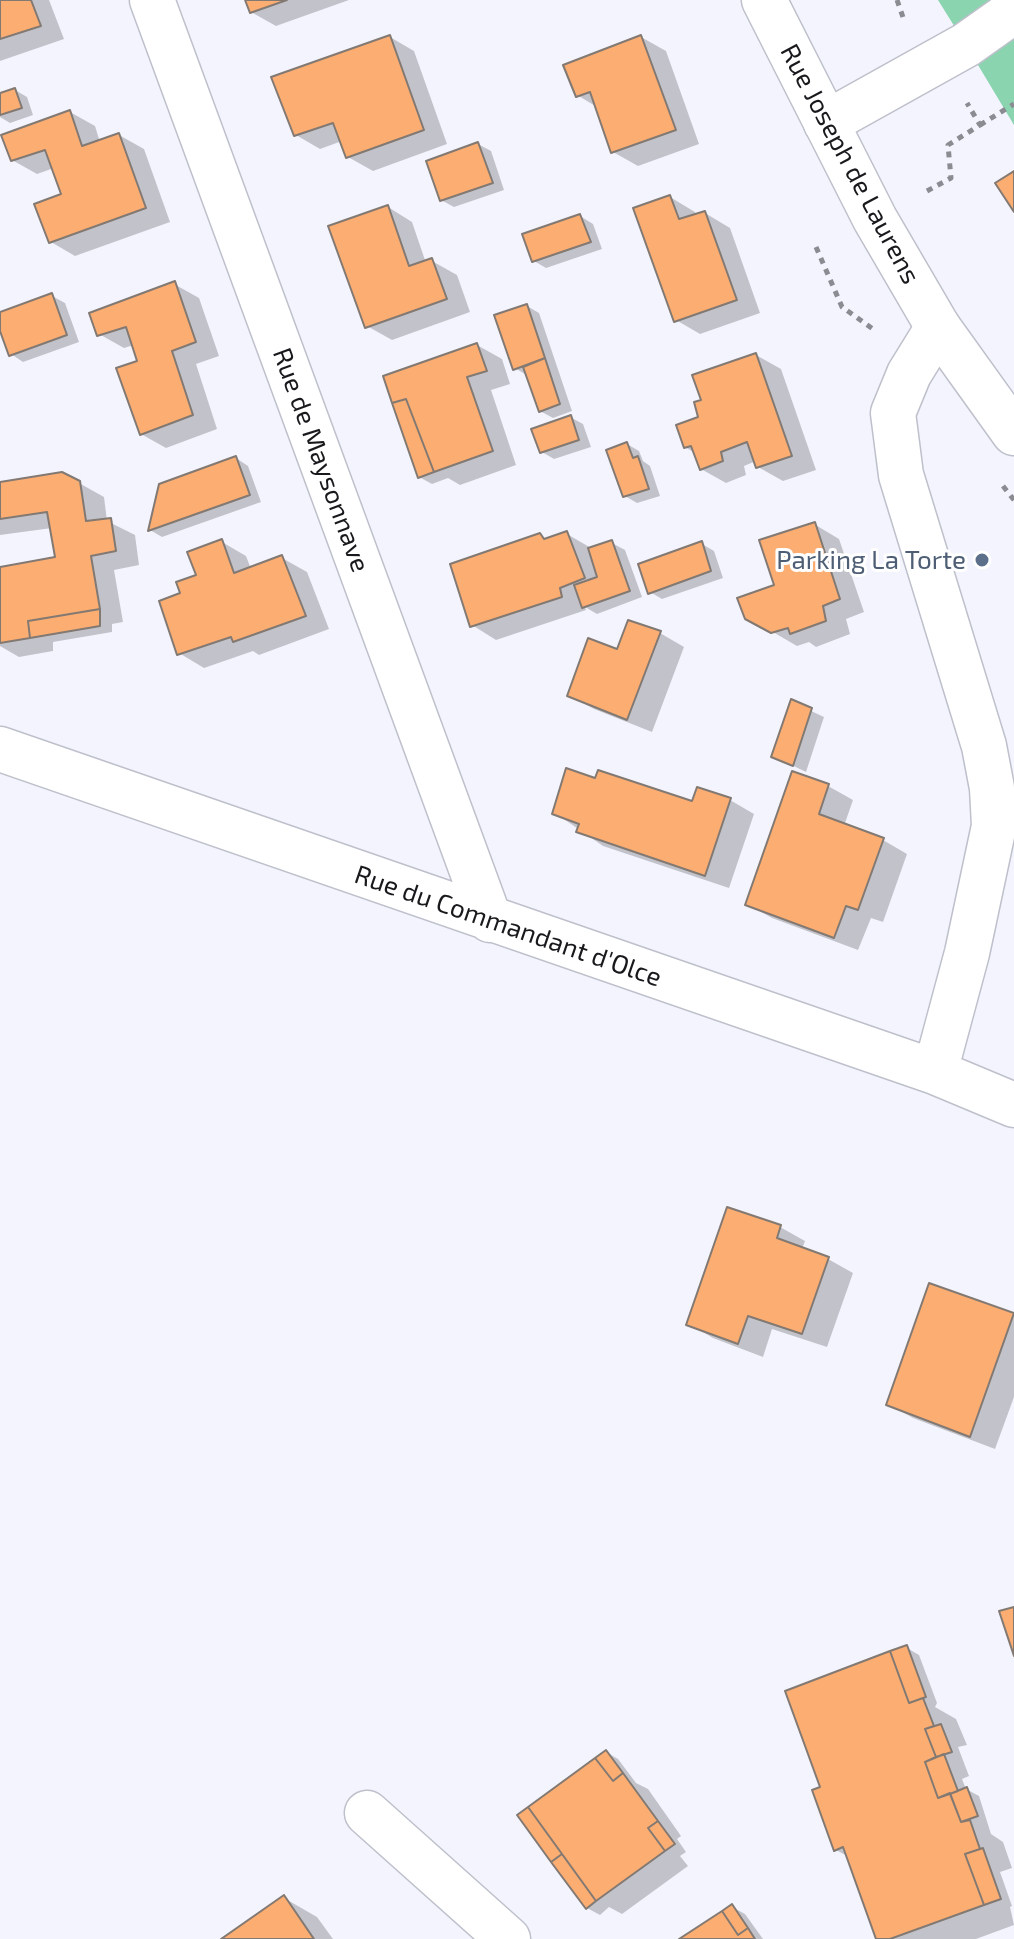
<!DOCTYPE html>
<html>
<head>
<meta charset="utf-8">
<style>
	body { margin:0 }
	canvas { display:block; background:#f3f4fd }
</style>
</head>
<body>
<canvas width="1014" height="1939"></canvas>
<script>
const c = document.querySelector('canvas').getContext('2d');
c.lineJoin = 'round';
function fillPath(path, color) {
  c.fillStyle = color;
  c.fill(path, 'evenodd');
}
function toPath(rows) {
  const path = new Path2D();
  for (const r of rows) {
    path.moveTo(r[0], r[1]);
    for (let i = 2; i < r.length; i += 2) path.lineTo(r[i], r[i + 1]);
  }
  return path;
}
function stroke(path, color, width, dash) {
  c.strokeStyle = color;
  c.lineWidth = width;
  c.lineCap = dash ? 'butt' : 'round';
  c.setLineDash(dash || []);
  c.stroke(path);
}
function drawText(font, color, halo, rows, align = 'center') {
  c.font = font + ' "Exo 2",sans-serif';
  c.lineWidth = 6;
  c.setLineDash([]);
  c.textBaseline = 'middle';
  c.strokeStyle = halo;
  c.fillStyle = color;
  for (const [text, x, y, turn = 0] of rows) {
    c.save();
    c.translate(x, y);
    c.rotate((+turn || 0) * Math.PI / 180);
    c.textAlign = isNaN(turn) ? turn : align;
    if (halo) c.strokeText(text, 0, 0);
    c.fillText(text, 0, 0);
    c.restore();
  }
}
const green = toPath([
	[938,0,1014,0,1014,125,966,45]
]);
const shadow = toPath([
	[0,0,49,0,64,39,0,61],
	[247,0,349,0,276,26,251,12],
	[390,37,414,51,447,144,373,171,348,157,342,141,320,149,296,135],
	[641,37,666,51,699,144,638,166,613,152,597,107,577,95],
	[15,90,27,97,33,115,10,123,0,117,0,95],
	[70,112,95,126,100,142,119,135,144,149,170,222,75,256,51,242,63,195,54,168,37,174,12,160],
	[478,144,491,151,504,190,454,207,441,200],
	[670,197,695,212,696,216,705,213,730,228,760,313,700,334,676,320],
	[388,207,412,222,426,263,432,261,457,275,470,312,392,340,367,326],
	[580,216,593,224,602,249,546,268,534,261],
	[174,284,199,298,219,356,196,364,217,429,166,448,141,434,140,362,134,345,124,348,99,334],
	[52,296,65,303,79,342,23,362,11,354,0,325,0,315],
	[527,306,539,313,572,411,553,418,540,411,528,376,515,368],
	[477,345,502,359,510,384,491,390,516,465,460,485,448,478,432,484,419,477],
	[756,355,781,369,816,470,783,481,758,467,756,461,744,466,746,475,726,483,701,469,695,453,685,447,701,418,704,401],
	[570,417,583,424,591,447,554,459,542,452],
	[627,444,639,451,643,461,650,466,660,496,637,503,625,496],
	[236,458,248,466,261,502,162,537,150,530,161,486],
	[79,483,104,497,107,521,135,535,139,565,114,570,123,622,112,624,112,632,53,642,53,651,19,657,0,646,0,569,57,559,52,528,0,535,0,484],
	[814,524,839,539,864,612,846,619,850,634,816,647,809,642,797,646,747,617,776,586],
	[567,534,591,548,612,543,625,550,642,597,597,614,585,607,586,610,496,640,472,625,540,536,548,540],
	[222,542,246,556,251,569,282,558,307,572,329,629,259,655,253,651,204,668,179,653,183,594],
	[702,544,714,551,723,578,662,599,650,592],
	[660,633,684,647,652,732,594,709,569,695,618,651],
	[792,702,824,717,806,772,773,756],
	[793,774,828,786,853,800,844,826,883,840,907,854,883,922,871,918,858,950,772,918,747,904],
	[730,800,754,814,729,888,603,846,555,813],
	[780,1227,805,1241,802,1249,828,1259,853,1273,827,1347,772,1329,763,1357,713,1338,689,1324],
	[930,1286,1014,1315,1014,1397,995,1449,913,1418,888,1404],
	[907,1648,919,1655,937,1703,935,1707,956,1719,967,1745,958,1747,969,1776,962,1779,966,1789,979,1796,991,1834,1003,1842,1012,1868,1000,1872,1012,1906,1010,1907,1014,1925,976,1939,878,1939,849,1857,836,1850,823,1788],
	[606,1752,618,1759,636,1783,648,1789,681,1836,677,1839,686,1852,680,1856,688,1866,622,1914,609,1907,600,1915,587,1908],
	[284,1898,317,1917,333,1939,225,1939],
	[732,1907,745,1914,763,1939,683,1939]
]);
const building = toPath([
	[0,0,31,0,41,26,0,39,0,0],
	[245,0,287,0,250,13,245,0],
	[390,35,424,130,346,158,333,123,294,136,271,77,390,35],
	[641,35,676,130,611,153,590,92,576,97,563,65,641,35],
	[15,88,22,108,0,115,0,93,15,88],
	[70,110,82,146,119,133,146,208,49,243,34,204,61,194,45,150,11,161,1,135,70,110],
	[478,142,493,183,440,201,426,161,478,142],
	[1014,171,1014,212,995,183,1014,171],
	[670,195,679,219,705,211,737,300,674,322,633,208,670,195],
	[388,205,409,266,432,258,447,299,365,328,328,226,388,205],
	[580,214,591,242,532,262,522,234,580,214],
	[175,281,196,342,172,351,193,415,140,435,116,368,137,361,126,327,97,336,89,313,175,281],
	[52,293,67,335,9,356,0,331,0,312,52,293],
	[527,304,545,358,513,370,494,315,527,304],
	[477,343,487,371,467,377,493,451,434,472,406,399,392,403,383,376,477,343],
	[756,353,792,456,756,468,747,442,721,452,723,461,700,470,691,446,684,448,676,425,698,417,694,402,701,400,692,375,756,353],
	[545,358,560,404,539,412,523,367,545,358],
	[406,399,434,472,418,478,392,403,406,399],
	[571,415,579,440,540,453,531,429,571,415],
	[627,442,633,458,638,456,649,489,623,497,606,450,627,442],
	[236,456,250,495,148,531,159,484,236,456],
	[62,472,80,481,86,521,111,518,116,551,91,556,100,609,28,621,30,638,0,643,0,567,55,557,47,512,0,519,0,482,62,472],
	[815,522,840,599,823,606,826,621,790,634,788,628,771,633,745,619,737,598,774,585,759,540,815,522],
	[567,531,585,578,560,588,562,597,470,627,450,564,540,533,544,539,567,531],
	[222,539,234,573,282,555,306,616,233,642,231,637,177,655,159,601,180,593,176,582,196,575,187,552,222,539],
	[612,540,630,591,582,608,574,585,597,577,588,548,612,540],
	[702,541,711,571,648,594,638,564,702,541],
	[100,609,100,626,30,638,28,621,100,609],
	[628,620,661,631,627,720,567,696,588,638,617,649,628,620],
	[791,699,812,708,793,766,771,757,791,699],
	[566,768,595,778,598,770,692,801,697,787,731,798,705,876,576,832,579,824,552,814,566,768],
	[792,771,829,784,819,814,884,838,858,910,846,906,834,938,745,905,792,771],
	[727,1207,781,1225,777,1238,829,1257,802,1334,748,1316,738,1344,686,1325,727,1207],
	[929,1283,1014,1313,970,1437,886,1405,929,1283],
	[1014,1607,1014,1656,999,1611,1014,1607],
	[907,1645,926,1697,909,1703,890,1651,907,1645],
	[890,1651,909,1703,923,1698,934,1726,925,1729,936,1757,925,1762,938,1798,950,1793,961,1822,970,1820,980,1849,965,1854,984,1905,890,1939,876,1939,843,1847,834,1851,812,1790,820,1787,785,1691,890,1651],
	[941,1724,952,1752,936,1757,925,1729,941,1724],
	[606,1750,623,1773,613,1781,595,1758,606,1750],
	[944,1754,958,1791,938,1798,925,1762,944,1754],
	[595,1758,613,1781,623,1773,658,1821,648,1828,665,1851,596,1901,528,1807,595,1758],
	[967,1787,978,1816,961,1822,950,1794,967,1787],
	[528,1807,562,1854,551,1862,517,1815,528,1807],
	[658,1821,675,1844,665,1851,648,1828,658,1821],
	[983,1848,1001,1899,984,1905,965,1854,983,1848],
	[562,1854,596,1901,586,1909,551,1862,562,1854],
	[284,1895,314,1939,221,1939,284,1895],
	[732,1904,748,1928,738,1935,722,1911,732,1904],
	[722,1911,738,1935,748,1928,755,1939,679,1939,722,1911]
]);
const path = toPath([
	[897,0,904,20],
	[980,125,1014,104],
	[927,191,951,178,948,145,980,125,967,103],
	[816,247,842,307,873,329],
	[1003,486,1014,500]
]);
const street = toPath([
	[152,0,490,920],
	[826,123,966,45,1014,11],
	[0,749,935,1072,1014,1105],
	[935,1072,967,953,994,826,992,788,984,746,901,475,893,413,909,374,938,327],
	[367,1813,508,1939]
]);
const secondary = toPath([
	[764,0,875,219,938,327,1014,433]
]);
const markers = [
	[982,560,8,"#5c6f8a"]
];
const streetNames = [
	["Rue Joseph de Laurens",850,164,62],
	["Rue de Maysonnave",321,460,70],
	["Rue du Commandant d'Olce",508,926,19]
];
const serviceNames = [
	["Parking La Torte",966,560]
];
fillPath(green, '#8ad4af');
fillPath(shadow, '#0003');
fillPath(building, '#fcad71');
stroke(building, '#837973', 2);
stroke(street, '#bec0cb', 47);
stroke(secondary, '#bec0cb', 47);
stroke(path, '#8b8b92', 5, [6, 6]);
stroke(street, '#fff', 44);
stroke(secondary, '#fff', 44);
for (const [x, y, r, color] of markers) {
  const dot = new Path2D();
  dot.arc(x, y, r, 0, 2 * Math.PI);
  c.fillStyle = color;
  c.fill(dot);
  stroke(dot, '#fff', 3);
}
drawText('26px', '#19191d', '#fff', streetNames);
drawText('26px', '#4e5e75', '#fff', serviceNames, 'right');
</script>
</body>
</html>
